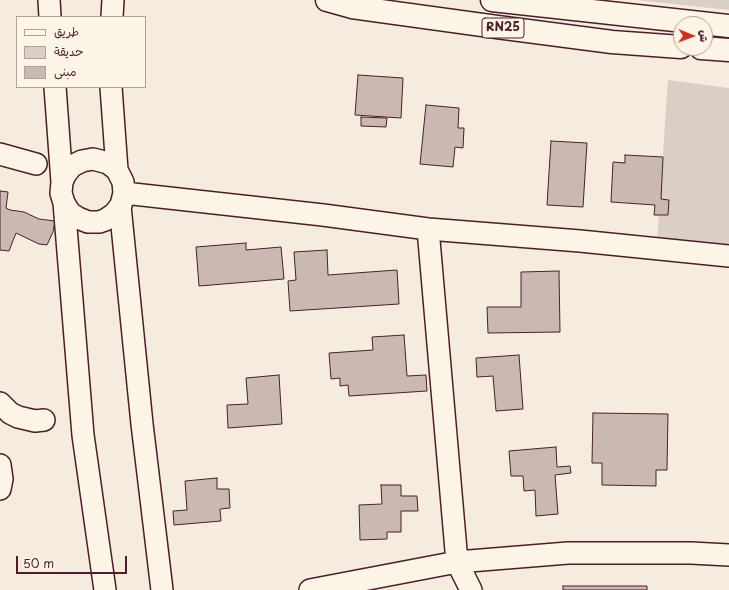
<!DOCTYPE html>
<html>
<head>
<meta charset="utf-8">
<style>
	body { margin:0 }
	#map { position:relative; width:729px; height:590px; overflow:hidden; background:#f5ecde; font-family:"Playpen Sans","Playpen Sans Arabic",sans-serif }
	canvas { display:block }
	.legend { position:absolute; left:16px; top:16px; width:130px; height:72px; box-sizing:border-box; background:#fcf5e5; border:1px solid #b59f9b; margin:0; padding:5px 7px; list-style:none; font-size:12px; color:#4a1f2b }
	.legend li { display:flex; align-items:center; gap:8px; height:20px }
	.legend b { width:20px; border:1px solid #b59f9b }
	.north { position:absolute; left:673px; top:16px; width:40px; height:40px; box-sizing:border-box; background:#fcf5e5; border:1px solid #b59f9b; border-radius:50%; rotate:91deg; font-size:11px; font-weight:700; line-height:16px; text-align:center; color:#4a1f2b }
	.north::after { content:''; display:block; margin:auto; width:14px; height:18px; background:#c8321e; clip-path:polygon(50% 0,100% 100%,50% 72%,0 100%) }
	.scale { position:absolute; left:16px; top:556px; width:111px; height:18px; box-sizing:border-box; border:2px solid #4a1f2b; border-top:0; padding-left:5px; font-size:12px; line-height:14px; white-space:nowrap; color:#4a1f2b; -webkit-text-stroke:3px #fcf5e5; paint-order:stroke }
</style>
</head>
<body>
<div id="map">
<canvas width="729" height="590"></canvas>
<ul class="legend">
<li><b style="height:5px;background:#fcf5e5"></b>طريق</li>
<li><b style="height:11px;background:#dbcec4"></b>حديقة</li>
<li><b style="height:11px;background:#cab9b1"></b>مبنى</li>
</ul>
<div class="north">ش</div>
<div class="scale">50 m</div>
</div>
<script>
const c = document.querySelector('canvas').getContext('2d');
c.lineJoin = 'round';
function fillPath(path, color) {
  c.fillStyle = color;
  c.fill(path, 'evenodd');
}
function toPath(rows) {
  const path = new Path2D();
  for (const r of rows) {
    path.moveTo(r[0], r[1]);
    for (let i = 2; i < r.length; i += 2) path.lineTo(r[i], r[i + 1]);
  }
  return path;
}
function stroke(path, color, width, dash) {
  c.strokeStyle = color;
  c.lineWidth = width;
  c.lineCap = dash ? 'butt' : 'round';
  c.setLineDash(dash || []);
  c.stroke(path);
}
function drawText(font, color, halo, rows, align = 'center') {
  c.font = font + ' "Playpen Sans",sans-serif';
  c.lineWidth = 4;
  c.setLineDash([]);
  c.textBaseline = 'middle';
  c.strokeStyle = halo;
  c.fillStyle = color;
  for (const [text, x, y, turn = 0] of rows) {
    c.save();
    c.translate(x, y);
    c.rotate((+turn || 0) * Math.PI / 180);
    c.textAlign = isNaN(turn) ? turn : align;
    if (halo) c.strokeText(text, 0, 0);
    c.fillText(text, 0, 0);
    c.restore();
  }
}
const green = toPath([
	[636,0,729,0,729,10],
	[668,80,729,88,729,250,657,241]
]);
const building = toPath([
	[358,75,403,78,401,118,355,115,358,75],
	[426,105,459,108,458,128,464,128,463,148,455,147,453,167,420,164,426,105],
	[361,117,387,118,386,127,361,126,361,117],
	[551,141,587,143,583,207,547,205,551,141],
	[625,155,663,157,661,199,669,200,668,215,654,215,655,205,611,202,613,162,625,163,625,155],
	[0,191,8,192,6,208,10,210,24,212,39,219,55,221,53,232,47,245,39,244,16,233,9,251,0,250,0,191],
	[246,243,246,250,281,247,284,279,199,286,196,247,246,243],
	[327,250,328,275,397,270,399,304,290,311,288,281,296,280,294,252,327,250],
	[559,271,560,332,488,333,487,307,521,307,521,272,559,271],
	[404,335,407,376,426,375,427,391,349,396,348,385,340,386,340,378,331,379,329,353,373,350,372,337,404,335],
	[519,355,523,409,496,411,493,376,477,377,476,358,519,355],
	[279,375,282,424,228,428,227,405,248,404,246,378,279,375],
	[593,413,668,414,667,470,656,470,656,486,602,485,602,463,592,463,593,413],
	[556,447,557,467,570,466,571,473,555,475,558,514,536,516,535,490,524,491,523,476,511,476,509,451,556,447],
	[217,478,217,489,229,489,230,508,220,509,221,521,174,525,173,511,187,510,185,481,217,478],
	[381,485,401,485,401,496,417,496,418,511,401,511,401,532,387,532,387,539,360,540,359,505,382,504,381,485],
	[563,586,647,586,647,590,563,590,563,586]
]);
const minor = toPath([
	[49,0,50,17],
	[112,17,113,0],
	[55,87,62,182,61,193,64,203,70,213,78,218,88,222,99,222,105,220,114,214,121,205,124,193,123,182,117,170,108,163,93,159,82,161,72,166,65,175,62,182],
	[111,87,117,170],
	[0,154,36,164],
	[124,193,323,215,428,229,580,241,729,256],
	[64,203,83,435,105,590],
	[120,206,142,424,162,590],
	[428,229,457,562,471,590],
	[0,403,10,413,18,417,35,421,44,420],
	[0,465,2,479,0,489],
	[310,590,457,562,568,553,691,553,729,555]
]);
const major = toPath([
	[327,0,352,7,497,27,612,42,681,47],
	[492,0,729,26],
	[701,48,729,50]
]);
const shields = [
	[503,28,42]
];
const shieldNames = [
	["RN25",503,28]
];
fillPath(green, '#dbcec4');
fillPath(building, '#cab9b1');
stroke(building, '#4a1f2b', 1);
stroke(minor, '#4a1f2b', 24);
stroke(major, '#4a1f2b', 25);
stroke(minor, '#fcf5e5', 21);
stroke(major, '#fcf5e5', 22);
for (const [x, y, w] of shields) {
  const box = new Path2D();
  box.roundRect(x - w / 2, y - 10, w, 20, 3);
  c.fillStyle = '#fcf5e5';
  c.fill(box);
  stroke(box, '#4a1f2b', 1);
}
drawText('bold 12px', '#4a1f2b', null, shieldNames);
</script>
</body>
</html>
